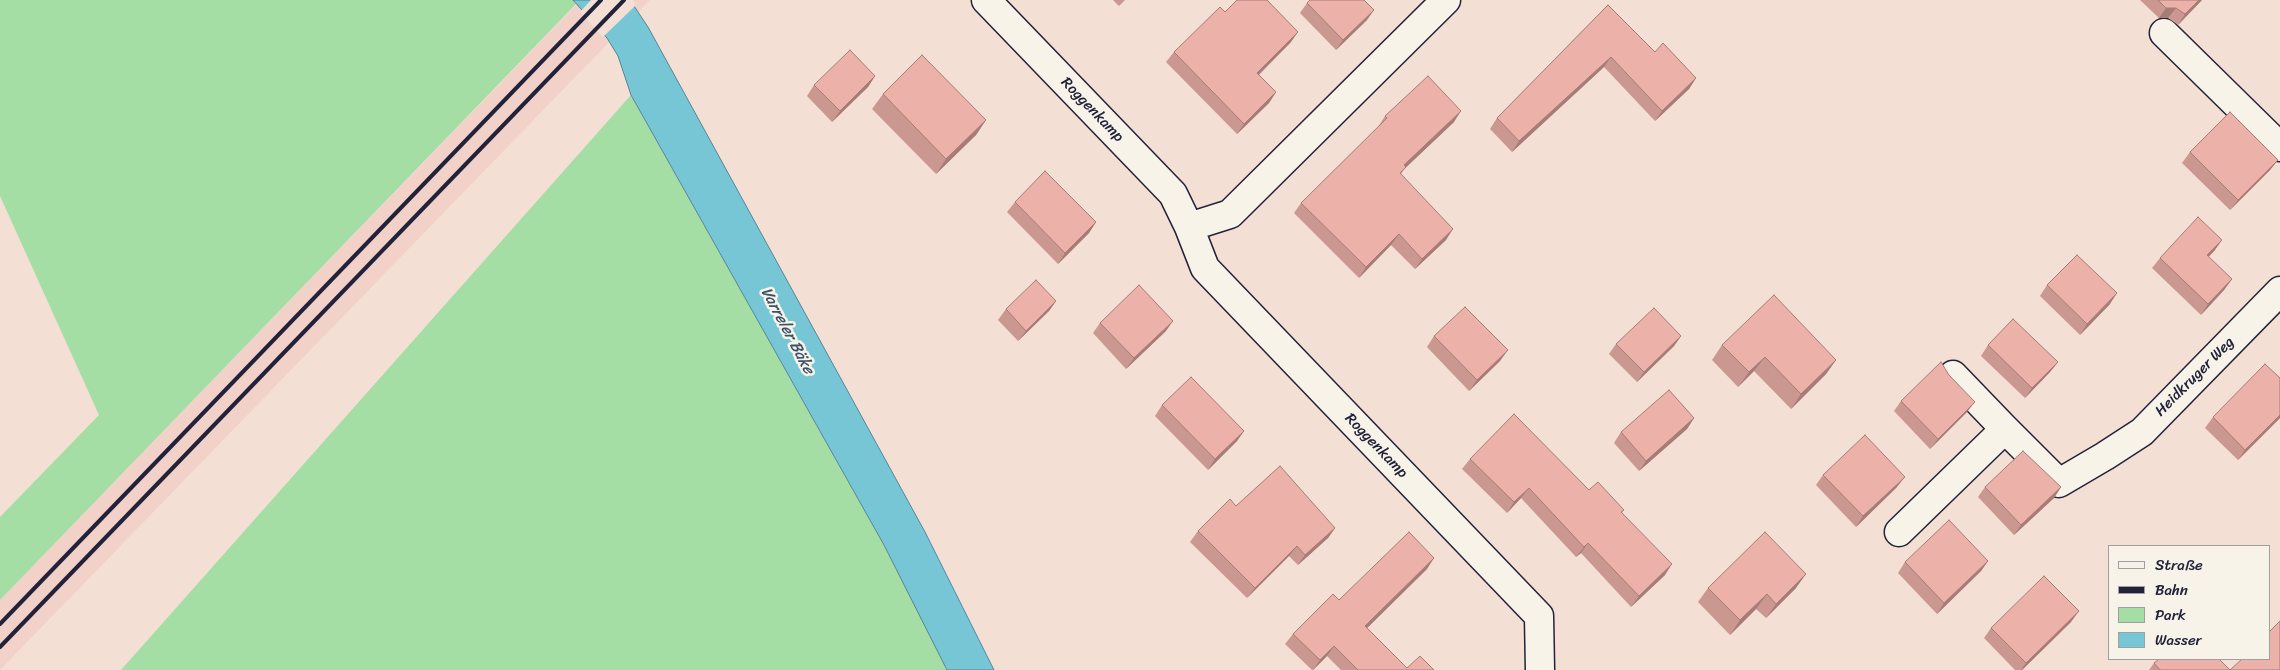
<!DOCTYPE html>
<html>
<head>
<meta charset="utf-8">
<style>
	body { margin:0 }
	#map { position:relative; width:2280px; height:670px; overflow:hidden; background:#f4dfd5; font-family:Sriracha,sans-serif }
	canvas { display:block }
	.legend { position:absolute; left:2108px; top:545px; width:162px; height:115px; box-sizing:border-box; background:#f7f3e8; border:1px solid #a29fa3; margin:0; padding:6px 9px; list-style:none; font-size:15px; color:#22223b }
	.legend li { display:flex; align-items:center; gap:10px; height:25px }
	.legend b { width:25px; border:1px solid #a29fa3 }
</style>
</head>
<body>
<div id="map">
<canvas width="2280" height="670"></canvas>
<ul class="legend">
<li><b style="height:6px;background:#f7f3e8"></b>Straße</li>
<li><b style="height:6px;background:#22223b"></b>Bahn</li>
<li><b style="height:14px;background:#a4dea4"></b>Park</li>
<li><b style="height:14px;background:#77c6d5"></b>Wasser</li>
</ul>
</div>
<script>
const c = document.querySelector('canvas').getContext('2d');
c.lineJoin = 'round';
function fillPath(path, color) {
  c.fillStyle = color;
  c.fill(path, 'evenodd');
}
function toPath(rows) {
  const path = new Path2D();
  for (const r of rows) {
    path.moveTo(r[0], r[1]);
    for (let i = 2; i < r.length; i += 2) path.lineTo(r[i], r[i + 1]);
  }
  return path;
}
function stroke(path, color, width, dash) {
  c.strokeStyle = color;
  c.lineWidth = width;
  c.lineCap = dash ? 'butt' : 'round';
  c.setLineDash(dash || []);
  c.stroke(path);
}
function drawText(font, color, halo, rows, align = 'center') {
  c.font = font + ' Sriracha,sans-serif';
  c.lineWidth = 5;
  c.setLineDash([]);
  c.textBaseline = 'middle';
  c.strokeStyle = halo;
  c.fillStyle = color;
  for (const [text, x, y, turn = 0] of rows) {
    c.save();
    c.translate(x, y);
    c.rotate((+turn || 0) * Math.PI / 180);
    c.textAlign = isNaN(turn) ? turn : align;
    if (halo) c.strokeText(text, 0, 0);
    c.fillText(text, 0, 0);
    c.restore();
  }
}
const built = toPath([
	[581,0,650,0,0,670,0,600]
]);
const green = toPath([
	[0,0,573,0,576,4,0,600,0,517,99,415,0,196],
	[631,95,884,545,947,670,121,670]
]);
const water = toPath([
	[573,0,630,0,648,27,925,532,994,670,947,670,884,545,631,95,618,56,607,38,573,0]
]);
const pier = toPath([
	[591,0,633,0,636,5,603,37,580,12]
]);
const minor = toPath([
	[986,0,1173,194,1189,227],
	[1446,0,1230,214,1189,227,1205,268,1539,616,1540,670],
	[2164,33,2280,147],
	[1953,375,2005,429],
	[1899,532,2005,429,2059,483,2105,456,2142,432,2280,291]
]);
const rail = toPath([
	[0,624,601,0],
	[0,647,624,0]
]);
const wall = toPath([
	[1113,0,1125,0,1119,6],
	[2140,0,2202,0,2178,25,2168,18,2159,18],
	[1307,3,1367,20,1336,50,1300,13],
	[1608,5,1655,52,1696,78,1689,89,1655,121,1604,67,1512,152,1490,129,1497,118],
	[1225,12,1291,42,1259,75,1276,92,1269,103,1237,134,1166,62,1174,52],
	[875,76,868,87,832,122,807,96,814,85],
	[883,94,986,120,976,135,936,174,872,109],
	[1385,116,1454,122,1406,167,1401,174,1446,240,1415,269,1391,245,1359,278,1294,213,1301,203,1379,127,1378,127],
	[2190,152,2278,160,2270,170,2230,210,2182,163],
	[1015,202,1096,222,1089,233,1058,264,1007,212],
	[2215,250,2208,257,2232,279,2224,290,2201,315,2152,268,2160,258],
	[2047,285,2110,304,2080,335,2040,296],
	[1056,301,1049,311,1018,341,998,320,1006,309],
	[1100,323,1166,331,1126,369,1093,333],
	[1434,336,1500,361,1469,391,1427,347],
	[1681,336,1674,346,1637,382,1609,354,1616,344],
	[1722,345,1836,360,1826,374,1791,409,1754,371,1738,387,1712,360],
	[1988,345,2058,362,2050,372,2025,398,1981,356],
	[1901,401,1967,412,1930,449,1894,411],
	[1162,405,1244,431,1237,441,1208,470,1155,416],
	[2213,417,2280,418,2238,460,2205,428],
	[1694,418,1687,429,1639,471,1614,443,1621,432],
	[1470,459,1589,490,1624,510,1622,512,1665,575,1631,607,1581,553,1576,557,1521,498,1507,513,1462,469],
	[1823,475,1897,487,1856,527,1816,485],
	[1985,487,2061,487,2054,498,2014,535,1978,497],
	[1236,506,1335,528,1328,538,1298,565,1289,556,1247,598,1190,542,1198,531],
	[1988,561,1981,571,1937,614,1898,573,1905,562],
	[1427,569,1367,628,1407,668,1434,670,1341,670,1327,656,1313,670,1312,670,1285,644,1293,634,1339,600],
	[1708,588,1796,588,1766,618,1756,609,1730,635,1698,602],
	[2071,622,2022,670,2015,670,1984,638,1991,628],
	[2154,663,2230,670,2149,670]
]);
const shadedWall = toPath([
	[2199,0,2202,0,2178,25,2185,14],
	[2166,8,2176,8,2168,18,2159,18],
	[1374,10,1367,20,1336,50,1343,40],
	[1298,32,1291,42,1250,83,1257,73],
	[1611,57,1604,67,1512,152,1519,141],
	[875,76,868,87,832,122,840,111],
	[1696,78,1689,89,1655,121,1662,111],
	[1276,92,1269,103,1237,134,1244,124],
	[1461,111,1454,122,1397,176,1404,165],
	[986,120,976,135,936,174,946,159],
	[2278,160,2270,170,2230,210,2238,200],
	[1096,222,1089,233,1058,264,1065,253],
	[1453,229,1446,240,1415,269,1422,259],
	[1399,234,1391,245,1359,278,1366,267],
	[2222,240,2215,250,2200,266,2207,255],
	[2232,279,2224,290,2201,315,2208,304],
	[2117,293,2110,304,2080,335,2087,324],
	[1056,301,1049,311,1018,341,1026,331],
	[1173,321,1166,331,1126,369,1134,358],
	[1681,336,1674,346,1637,382,1644,372],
	[1508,350,1500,361,1469,391,1477,380],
	[1765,357,1754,371,1738,387,1749,372],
	[1836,360,1826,374,1791,409,1801,394],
	[2058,362,2050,372,2025,398,2032,388],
	[1975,402,1967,412,1930,449,1938,439],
	[2280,415,2280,418,2238,460,2245,450],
	[1694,418,1687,429,1639,471,1646,461],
	[1244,431,1237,441,1208,470,1215,459],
	[1905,477,1897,487,1856,527,1863,516],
	[2061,487,2054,498,2014,535,2021,525],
	[1529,488,1521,498,1507,513,1514,502],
	[1335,528,1328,538,1298,565,1305,555],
	[1588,543,1581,553,1576,557,1584,547],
	[1297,546,1289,556,1247,598,1255,588],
	[1434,558,1427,569,1358,637,1365,626],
	[1988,561,1981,571,1937,614,1944,603],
	[1672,564,1665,575,1631,607,1639,596],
	[1806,574,1796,588,1766,618,1776,604],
	[1767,594,1756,609,1730,635,1740,620],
	[2079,611,2071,622,2022,670,2021,670,2026,663],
	[1334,646,1327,656,1313,670,1320,660]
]);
const building = toPath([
	[1237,0,1267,0,1298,32,1257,73,1276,92,1244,124,1174,52,1220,7,1225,12,1237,0],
	[1310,0,1364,0,1374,10,1343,40,1307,3,1310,0],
	[2158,0,2199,0,2185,14,2176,8,2166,8,2158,0],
	[1608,5,1655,52,1663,43,1696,78,1662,111,1611,57,1519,141,1497,118,1608,5],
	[850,50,875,76,840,111,814,85,850,50],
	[922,55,986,120,946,159,883,94,922,55],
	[1428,76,1461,111,1404,165,1406,167,1400,173,1453,229,1422,259,1399,234,1366,267,1301,203,1387,118,1385,116,1428,76],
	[2230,112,2278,160,2238,200,2190,152,2230,112],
	[1045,171,1096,222,1065,253,1015,202,1045,171],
	[2198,217,2222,240,2207,255,2232,279,2208,304,2160,258,2198,217],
	[2077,255,2117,293,2087,324,2047,285,2077,255],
	[1036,280,1056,301,1026,331,1006,309,1036,280],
	[1139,285,1173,321,1134,358,1100,323,1139,285],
	[1774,295,1836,360,1801,394,1765,357,1749,372,1722,345,1774,295],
	[1465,307,1508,350,1477,380,1434,336,1465,307],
	[1654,308,1681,336,1644,372,1616,344,1654,308],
	[2013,319,2058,362,2032,388,1988,345,2013,319],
	[1941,362,1949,375,1975,402,1938,439,1901,401,1941,362],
	[2265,364,2280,378,2280,415,2245,450,2213,417,2265,364],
	[1191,377,1244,431,1215,459,1162,405,1191,377],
	[1669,390,1694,418,1646,461,1621,432,1669,390],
	[1514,414,1589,490,1598,482,1624,510,1621,512,1672,564,1639,596,1588,543,1584,547,1529,488,1514,502,1470,459,1514,414],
	[1865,435,1905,477,1863,516,1823,475,1865,435],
	[2023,451,2061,487,2021,525,1985,487,2023,451],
	[1280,466,1335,528,1305,555,1297,546,1255,588,1198,531,1230,499,1236,506,1280,466],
	[1949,520,1988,561,1944,603,1905,562,1949,520],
	[1409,532,1434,558,1365,626,1407,668,1420,656,1434,670,1358,670,1334,646,1320,660,1293,634,1333,594,1339,600,1409,532],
	[1765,532,1806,574,1776,604,1767,594,1740,620,1708,588,1765,532],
	[2044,576,2079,611,2026,663,1991,628,2044,576],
	[2280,621,2280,670,2230,670,2242,659,2269,659,2269,632,2280,621],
	[2159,659,2219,659,2230,670,2160,670,2154,663,2159,659]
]);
const streetNames = [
	["Roggenkamp",1092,110,46],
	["Heidkruger Weg",2195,377,-45],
	["Roggenkamp",1376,446,46]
];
const waterNames = [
	["Varreler Bäke",787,331,62]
];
fillPath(built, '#f2d1c8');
fillPath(green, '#a4dea4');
fillPath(water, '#77c6d5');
stroke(water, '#558497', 1);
fillPath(pier, '#f4dfd5');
stroke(minor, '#22223b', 31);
stroke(minor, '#f7f3e8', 28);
stroke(rail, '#22223b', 4);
fillPath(wall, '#cb9891');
fillPath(shadedWall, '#a57c76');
fillPath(building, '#ecb1a9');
stroke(building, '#a57c76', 1);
drawText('15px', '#22223b', '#f7f3e8', streetNames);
drawText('italic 16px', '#3c5369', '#f7f3e8', waterNames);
</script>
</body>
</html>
